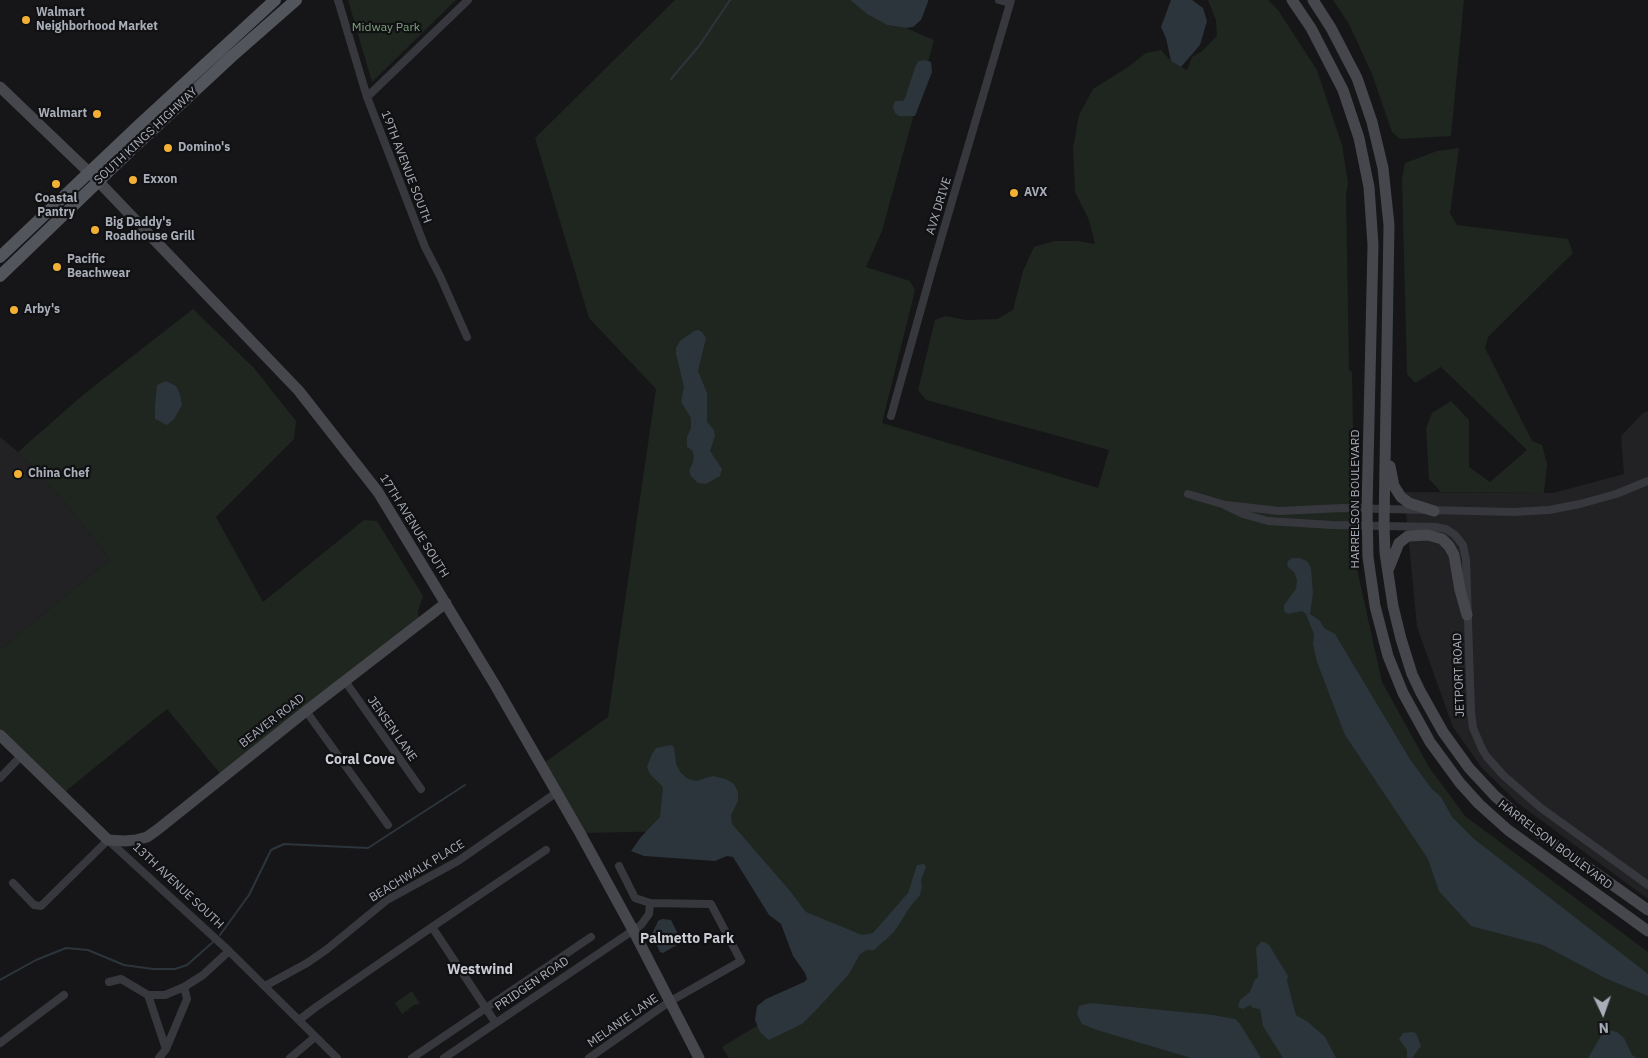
<!DOCTYPE html>
<html>
<head>
<meta charset="utf-8">
<style>
	body { margin:0 }
	#map { position:relative; width:1648px; height:1058px; overflow:hidden; background:#161618; font-family:"IBM Plex Sans",sans-serif }
	canvas { display:block }
	.north { position:absolute; left:1578px; top:988px; width:50px; height:50px; -webkit-text-stroke:4px #111113; paint-order:stroke; rotate:177deg; font-size:14px; font-weight:700; line-height:20px; text-align:center; color:#a8adb8 }
	.north::after { content:''; display:block; margin:auto; width:18px; height:22px; background:#a8adb8; clip-path:polygon(50% 0,100% 100%,50% 72%,0 100%) }
</style>
</head>
<body>
<div id="map">
<canvas width="1648" height="1058"></canvas>
<div class="north">N</div>
</div>
<script>
const c = document.querySelector('canvas').getContext('2d');
c.lineJoin = 'round';
function fillPath(path, color) {
  c.fillStyle = color;
  c.fill(path, 'evenodd');
}
function toPath(rows) {
  const path = new Path2D();
  for (const r of rows) {
    path.moveTo(r[0], r[1]);
    for (let i = 2; i < r.length; i += 2) path.lineTo(r[i], r[i + 1]);
  }
  return path;
}
function stroke(path, color, width, dash) {
  c.strokeStyle = color;
  c.lineWidth = width;
  c.lineCap = dash ? 'butt' : 'round';
  c.setLineDash(dash || []);
  c.stroke(path);
}
function drawText(font, color, halo, rows, align = 'center') {
  c.font = font + ' "IBM Plex Sans",sans-serif';
  c.lineWidth = 4.5;
  c.setLineDash([]);
  c.textBaseline = 'middle';
  c.strokeStyle = halo;
  c.fillStyle = color;
  for (const [text, x, y, turn = 0] of rows) {
    c.save();
    c.translate(x, y);
    c.rotate((+turn || 0) * Math.PI / 180);
    c.textAlign = isNaN(turn) ? turn : align;
    if (halo) c.strokeText(text, 0, 0);
    c.fillText(text, 0, 0);
    c.restore();
  }
}
const built = toPath([
	[1648,411,1648,899,1519,804,1482,768,1453,727,1417,627,1404,492,1553,493,1624,474,1621,436,1643,413],
	[0,437,18,452,65,502,110,559,0,650]
]);
const green = toPath([
	[348,0,456,0,372,82],
	[675,0,850,0,867,14,887,25,906,28,934,40,882,231,866,267,910,281,915,290,882,423,1098,488,1109,450,926,400,918,390,935,320,946,316,966,320,997,319,1013,310,1023,271,1034,247,1054,241,1077,241,1095,244,1089,220,1075,192,1073,148,1079,115,1093,89,1128,67,1146,53,1161,50,1171,61,1187,70,1192,57,1201,52,1217,36,1216,20,1208,0,1268,0,1278,10,1317,70,1342,145,1348,183,1346,194,1349,370,1352,372,1354,479,1352,482,1351,542,1382,682,1429,767,1465,816,1648,952,1648,1058,729,1058,722,1047,829,982,732,830,580,833,541,765,608,717,656,389,589,318,535,138],
	[1333,0,1464,0,1451,136,1400,139,1392,132,1372,74,1349,24],
	[1459,148,1450,213,1457,225,1568,239,1573,253,1488,337,1485,348,1532,441,1542,445,1547,464,1544,493,1441,492,1429,479,1426,428,1432,413,1451,401,1469,420,1469,467,1490,482,1527,450,1441,367,1415,383,1407,374,1402,179,1405,163,1437,151],
	[193,309,254,368,296,421,294,439,216,517,263,602,364,520,377,521,423,596,418,611,419,623,223,777,167,709,61,795,0,733,0,650,110,559,65,502,18,452,84,394],
	[412,991,420,1004,414,1005,402,1014,395,1003]
]);
const water = toPath([
	[850,0,928,0,928,2,921,20,913,27,906,28,887,25,867,14],
	[1171,0,1192,0,1203,8,1207,21,1200,45,1181,67,1171,61,1166,38,1161,27],
	[925,60,931,62,932,72,915,116,899,116,895,113,893,107,895,101,903,101,905,98,916,65,919,61],
	[698,330,702,332,706,338,698,371,707,393,707,422,714,430,715,436,710,451,722,469,720,476,706,484,698,483,691,476,689,470,693,463,694,456,692,450,687,447,687,437,691,428,691,418,681,402,684,387,676,354,676,348,680,341,694,331],
	[166,381,176,386,180,394,182,405,174,419,167,425,155,419,155,406,157,385],
	[1292,558,1299,558,1307,561,1311,568,1313,593,1310,614,1320,621,1324,628,1335,634,1411,761,1432,789,1441,797,1452,817,1474,839,1648,974,1648,996,1605,978,1543,945,1471,926,1439,891,1428,859,1345,735,1317,662,1313,644,1314,634,1306,614,1302,611,1288,614,1284,611,1284,605,1296,589,1297,580,1294,572,1288,567,1287,562],
	[671,745,674,747,676,764,681,773,688,779,696,781,713,776,726,779,734,784,738,792,738,801,731,815,732,824,790,891,806,912,862,935,873,933,908,893,917,865,924,864,926,867,921,880,922,886,920,895,910,907,894,932,874,950,867,950,860,954,849,974,818,1008,802,1024,769,1040,760,1032,755,1020,757,1006,766,999,804,982,807,979,805,973,793,956,781,924,769,915,733,857,727,856,715,861,644,856,631,851,641,837,660,817,663,787,650,774,647,767,652,754,656,748],
	[662,919,671,920,682,942,663,953,660,952,652,934,658,921],
	[1261,942,1264,942,1269,945,1288,976,1287,981,1296,1015,1308,1022,1325,1037,1336,1058,1283,1058,1263,1026,1260,1009,1253,1008,1250,1005,1243,1009,1238,1007,1240,1000,1250,992,1254,981,1258,977,1256,948],
	[1090,1003,1213,1015,1235,1019,1240,1024,1261,1058,1191,1058,1097,1030,1082,1024,1077,1014,1079,1006],
	[1605,1029,1617,1032,1624,1038,1632,1055,1637,1058,1588,1058],
	[1412,1032,1416,1033,1421,1046,1412,1058,1407,1058,1407,1050,1399,1039,1403,1033]
]);
const stream = toPath([
	[671,79,699,46,730,0],
	[220,935,249,895,271,850,284,844,368,848,465,785],
	[0,980,36,960,66,948,88,950,124,965,153,969,175,969,187,965,213,942]
]);
const street = toPath([
	[338,0,367,97,425,247,440,276,467,337],
	[999,0,1010,3],
	[367,97,468,0],
	[891,416,933,266,1011,0],
	[1188,494,1222,504,1243,514,1268,521,1332,525,1435,527,1446,529,1455,535,1463,545,1466,560,1471,712,1473,728,1482,749,1487,757,1504,776,1541,808,1648,885],
	[1226,505,1279,511,1343,508,1514,512,1549,510,1580,504,1616,494,1648,481],
	[345,681,421,789],
	[306,711,388,825],
	[0,778,21,756],
	[13,883,34,905,41,906,108,840,229,951,337,1058],
	[432,927,546,850],
	[109,982,121,979,148,995,165,995,184,987,203,975,229,951],
	[265,986,307,963,326,950,387,900,458,861,556,793],
	[148,995,166,1049,187,999,184,987],
	[299,1020,316,1007,432,927,495,1022],
	[0,1043,64,995],
	[159,1058,166,1049],
	[290,1058,315,1037],
	[412,1058,591,937],
	[444,1058,641,925,649,914,650,903],
	[589,1058,669,1002,741,961,711,904,650,903,635,898,619,866]
]);
const secondary = toPath([
	[1292,0,1311,28,1343,90,1359,138,1369,187,1373,245,1367,509,1368,557,1375,606,1388,656,1403,693,1430,742,1460,783,1479,804,1508,830,1648,931],
	[1313,0,1331,28,1357,78,1372,122,1383,168,1389,225,1384,525,1385,553,1393,606,1401,639,1412,674,1420,691,1443,732,1469,768,1495,796,1532,828,1648,910],
	[0,87,98,181,299,391,378,492,495,685,580,833,633,930,699,1058],
	[1390,466,1394,486,1401,497,1409,503,1434,511],
	[1389,568,1399,543,1408,536,1428,535,1442,539,1449,546,1454,555,1460,590,1467,615],
	[0,735,108,840,124,841,136,840,147,837,157,830,306,711,446,603]
]);
const primary = toPath([
	[0,257,139,125,275,0],
	[0,276,132,149,231,57,296,0]
]);
const markers = [
	[26,20,5,"#f2b134"],
	[97,114,5,"#f2b134"],
	[168,148,5,"#f2b134"],
	[133,180,5,"#f2b134"],
	[56,184,5,"#f2b134"],
	[1014,193,5,"#f2b134"],
	[95,230,5,"#f2b134"],
	[57,267,5,"#f2b134"],
	[14,310,5,"#f2b134"],
	[18,474,5,"#f2b134"]
];
const poiNames = [
	["Walmart",36,13],
	["Neighborhood Market",36,27],
	["Walmart",87,114,"right"],
	["Domino's",178,148],
	["Exxon",143,180],
	["AVX",1024,193],
	["Coastal",56,199,"center"],
	["Pantry",56,213,"center"],
	["Big Daddy's",105,223],
	["Roadhouse Grill",105,237],
	["Pacific",67,260],
	["Beachwear",67,274],
	["Arby's",24,310],
	["China Chef",28,474]
];
const parkNames = [
	["Midway Park",386,28]
];
const streetNames = [
	["SOUTH KINGS HIGHWAY",146,136,-43],
	["19TH AVENUE SOUTH",406,167,69],
	["AVX DRIVE",939,206,-73],
	["HARRELSON BOULEVARD",1356,499,-90],
	["17TH AVENUE SOUTH",414,526,58],
	["JETPORT ROAD",1459,675,-92],
	["BEAVER ROAD",272,721,-38],
	["JENSEN LANE",392,729,55],
	["HARRELSON BOULEVARD",1555,845,37],
	["BEACHWALK PLACE",417,871,-31],
	["13TH AVENUE SOUTH",178,886,43],
	["PRIDGEN ROAD",532,984,-34],
	["MELANIE LANE",623,1021,-35]
];
const neighbourhoodNames = [
	["Coral Cove",360,760],
	["Palmetto Park",687,939],
	["Westwind",480,970]
];
fillPath(built, '#222225');
fillPath(green, '#1e261f');
fillPath(water, '#2c353c');
stroke(stream, '#2c353c', 2);
stroke(street, '#37383d', 8);
stroke(secondary, '#45474d', 11);
stroke(primary, '#53555c', 12);
for (const [x, y, r, color] of markers) {
  const dot = new Path2D();
  dot.arc(x, y, r, 0, 2 * Math.PI);
  c.fillStyle = color;
  c.fill(dot);
  stroke(dot, '#111113', 2);
}
drawText('bold 12px', '#a8adb8', '#111113', poiNames, 'left');
drawText('12px', '#7fa381', '#111113', parkNames);
drawText('12px', '#a8adb8', '#111113', streetNames);
drawText('bold 14px', '#c9ccd4', '#111113', neighbourhoodNames);
</script>
</body>
</html>
